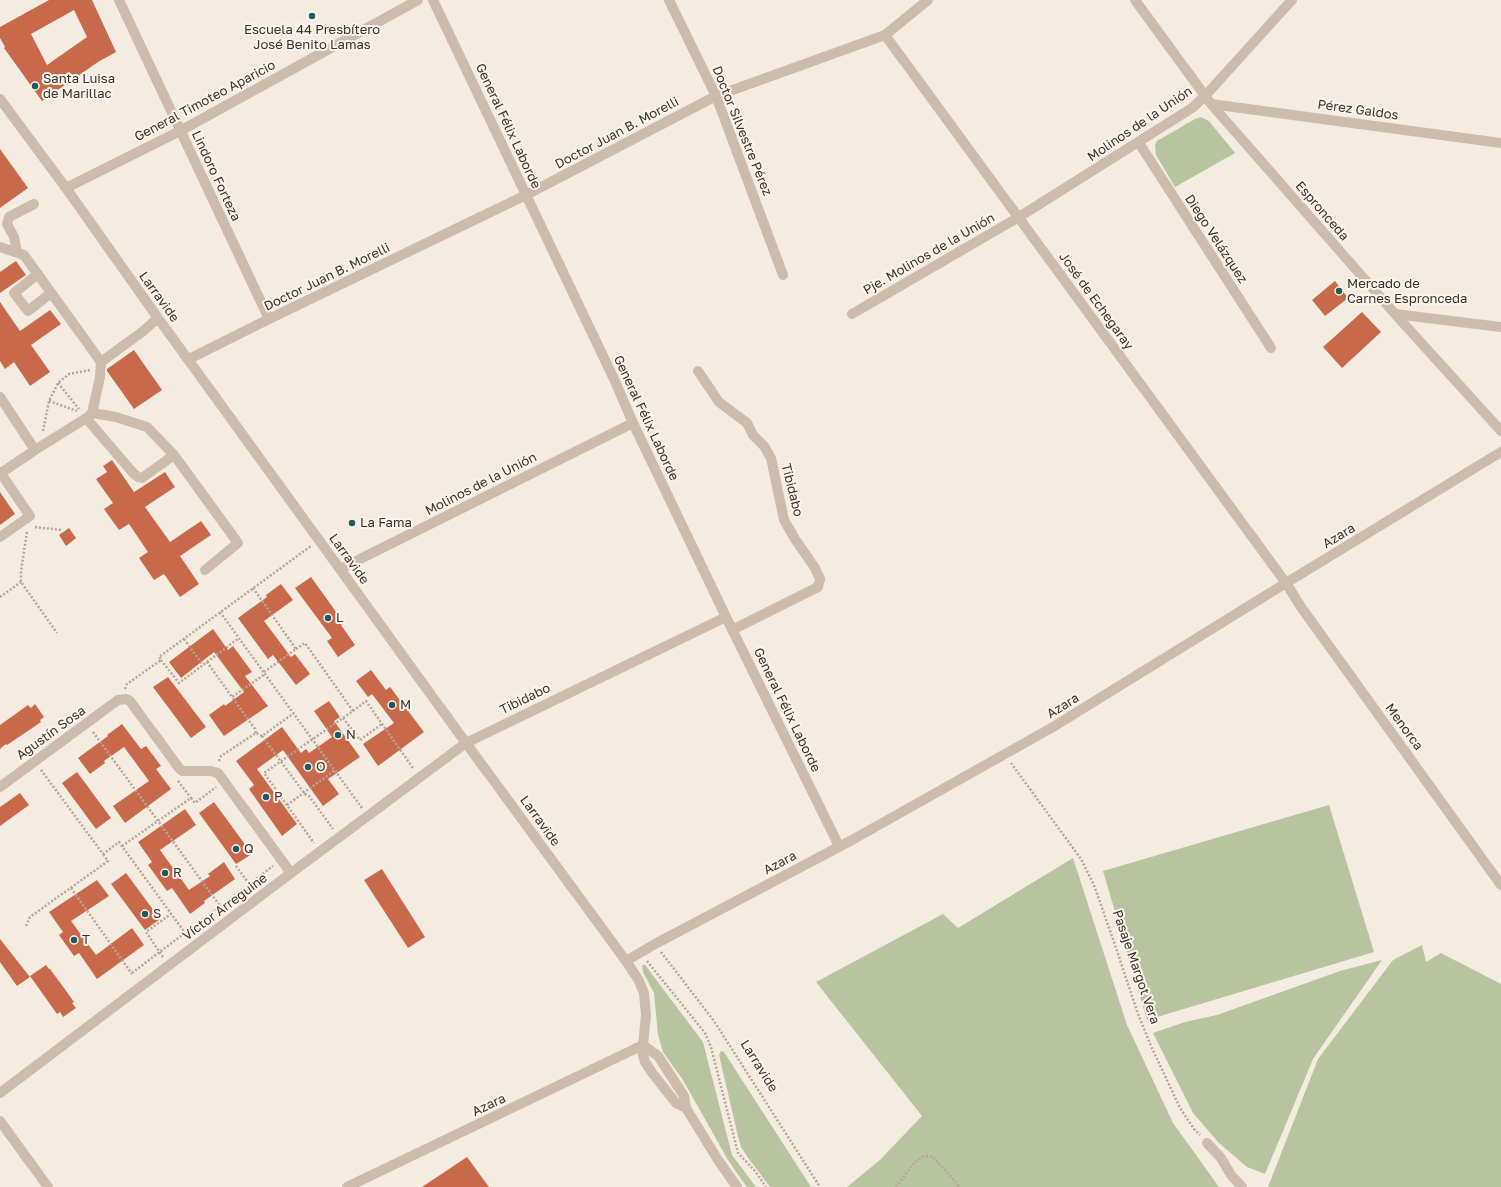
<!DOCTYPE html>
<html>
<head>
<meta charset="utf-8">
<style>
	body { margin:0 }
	canvas { display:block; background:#f4ebe1 }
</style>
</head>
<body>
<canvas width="1501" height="1187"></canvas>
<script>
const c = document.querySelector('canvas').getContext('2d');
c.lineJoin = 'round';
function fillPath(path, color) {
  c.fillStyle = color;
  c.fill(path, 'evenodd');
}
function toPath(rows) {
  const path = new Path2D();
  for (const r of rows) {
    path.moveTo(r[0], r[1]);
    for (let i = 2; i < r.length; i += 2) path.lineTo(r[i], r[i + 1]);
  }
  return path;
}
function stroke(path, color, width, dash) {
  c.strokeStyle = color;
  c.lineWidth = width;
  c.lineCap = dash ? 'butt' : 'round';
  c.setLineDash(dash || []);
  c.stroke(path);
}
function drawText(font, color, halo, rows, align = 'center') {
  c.font = font + ' "Golos Text",sans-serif';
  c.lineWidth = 4;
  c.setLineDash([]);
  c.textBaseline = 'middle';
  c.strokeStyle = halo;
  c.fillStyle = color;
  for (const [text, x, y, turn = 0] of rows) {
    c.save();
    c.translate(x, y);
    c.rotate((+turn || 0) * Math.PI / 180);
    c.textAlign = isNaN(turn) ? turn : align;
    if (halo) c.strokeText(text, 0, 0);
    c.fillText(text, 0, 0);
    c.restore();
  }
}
const green = toPath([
	[1201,117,1209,121,1235,153,1175,187,1156,155,1155,145,1157,141,1195,119],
	[1329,805,1374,952,1147,1020,1103,871],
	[1073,858,1127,1025,1173,1123,1219,1187,847,1187,880,1160,922,1116,816,982,943,914,958,928],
	[1422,945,1426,962,1441,953,1501,984,1501,1187,1268,1187,1318,1059,1393,960],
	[1382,960,1313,1059,1265,1174,1247,1167,1219,1143,1193,1113,1153,1033,1185,1022,1217,1015,1340,971],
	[645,965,703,1042,732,1155,756,1187,747,1187,739,1176,728,1160,683,1080,663,1052,658,1035,654,993,643,972,642,965],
	[721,1051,724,1052,811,1187,770,1187,749,1159,741,1147,738,1136,719,1055]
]);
const building = toPath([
	[49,0,92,0,116,52,98,62,42,101,4,48,5,47,0,38,0,27],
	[74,10,87,37,47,65,31,34],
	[0,149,28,188,0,208],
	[16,261,26,275,0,293,0,272],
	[1335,281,1348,298,1325,316,1312,300],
	[0,302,20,331,50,310,61,324,31,345,50,372,30,386,14,362,5,369,0,361],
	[1362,312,1381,332,1342,368,1323,347],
	[134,350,162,390,134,409,107,371,107,369],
	[112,460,134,492,165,472,175,487,145,507,170,542,201,521,211,535,180,556,199,584,180,597,164,574,154,580,139,558,148,552,129,524,119,530,104,509,113,503,96,479,107,472,103,466],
	[0,492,15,514,0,525],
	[69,528,76,538,66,546,59,535],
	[311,577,344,623,341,625,355,645,338,657,327,641,332,638,295,588],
	[281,584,293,600,264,621,291,657,295,654,310,674,296,685,273,655,268,659,238,618,267,597,266,595],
	[213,629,228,650,233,646,252,672,245,676,268,706,224,736,209,715,224,704,225,706,244,692,214,652,181,678,169,662],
	[371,670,386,690,390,687,424,732,378,766,363,744,394,723,372,694,368,697,356,681],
	[168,677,206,727,191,738,153,687],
	[329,701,340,717,334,721,360,757,328,779,339,794,323,806,283,750,257,769,297,824,282,836,249,789,254,785,236,761,282,727,301,753,306,749,309,753,332,737,314,711],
	[35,704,44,717,40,720,41,722,7,745,6,744,0,749,0,725,28,705,31,708],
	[122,724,141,749,146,746,161,766,156,769,171,789,125,823,113,806,149,781,124,747,104,761,105,763,90,774,78,758,108,736,107,735],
	[77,772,111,818,96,829,62,783],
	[20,793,29,805,0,826,0,807],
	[214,802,252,854,236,864,199,813],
	[185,809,196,825,160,850,189,890,210,876,208,874,224,862,235,879,204,901,205,903,190,914,172,888,167,891,148,865,152,862,138,842],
	[382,869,425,937,408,948,364,880],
	[126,873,160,919,145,930,111,884],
	[97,880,109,896,71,921,96,955,132,928,144,945,97,979,79,953,74,956,59,935,63,932,49,912],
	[0,939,30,977,17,986,0,962],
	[46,965,49,969,50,969,64,988,74,1002,72,1003,76,1008,63,1017,60,1012,57,1014,30,976],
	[467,1157,489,1187,422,1187]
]);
const path = toPath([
	[58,383,79,409],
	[49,401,77,411],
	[43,431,49,401,58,383,69,374,90,370],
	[35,527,61,530],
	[27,532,21,571,21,582,57,633],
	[253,588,296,649,264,672],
	[0,597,21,582],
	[220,612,362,808],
	[184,639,203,665],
	[296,649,305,643,353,711,264,773,314,843],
	[161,660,179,683,207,662,232,697],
	[207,662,239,638],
	[125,689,127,684,161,660,159,657,311,546],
	[353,711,366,701,413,768],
	[343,718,360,740,382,724],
	[93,732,223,910],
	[256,733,255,729,232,697,265,674],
	[262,736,305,794,309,796,333,829],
	[219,761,221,756,256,733,262,736,294,713],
	[1011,763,1081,859,1094,885,1114,942,1138,1014,1151,1046,1180,1108,1194,1129,1200,1135],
	[41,770,103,854,119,842,188,937],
	[178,781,191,798],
	[287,805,335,770],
	[122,846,191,798,195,803,216,787],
	[236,866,253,889],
	[71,888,132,974],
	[26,926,30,917,108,861,103,854],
	[661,952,714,1021,820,1187],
	[163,957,146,932,171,914],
	[647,961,705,1033,711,1047,738,1153,755,1171,766,1187],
	[132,973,273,866],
	[896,1187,914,1163,922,1157,927,1156,933,1157,960,1187]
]);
const minor = toPath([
	[119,0,269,319],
	[433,0,614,379,633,423,726,617,839,846],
	[669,0,716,96,783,275],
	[1135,0,1211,104,1395,314,1501,431],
	[885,35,1286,583,1301,607,1501,885],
	[0,99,66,188,158,318,466,743,626,961,638,979,644,993,646,1015,643,1045,643,1055,645,1062,653,1074,676,1103,686,1108],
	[1211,104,1501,143],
	[1139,143,1271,348],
	[66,188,180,131,418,0],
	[0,247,24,255,101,362,100,377,92,413,88,417,35,450,0,397],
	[17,252,14,237,7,224,9,217,34,204],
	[38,274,14,293,28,311,51,293],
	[852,314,1019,217,1192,108,1205,96,1292,0],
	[1395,314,1501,327],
	[189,359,269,319,526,195,716,96,885,35,928,0],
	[101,362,142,332,158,318],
	[698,371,719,402,747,423,753,435,764,446,771,458,784,520,795,539,815,568,820,579,818,587,732,630],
	[92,413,116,417,147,427,174,455,238,543,205,570],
	[86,418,134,474,138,477,142,478,174,455],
	[0,472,30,516,0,537],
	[1,473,35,450],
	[340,569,633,423],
	[0,787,118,700,126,699,130,701,179,768,182,771,211,771,218,773,291,873],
	[626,961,655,944,852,840,1053,727,1286,583,1501,452],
	[643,1045,658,1056,684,1096,686,1108,718,1160,737,1187],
	[0,1093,291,873,466,743,726,617],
	[0,1121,48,1187],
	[1207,1143,1221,1158,1231,1175,1242,1187],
	[347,1187,643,1045]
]);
const markers = [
	[312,16,4,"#1f5a5e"],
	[35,86,4,"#1f5a5e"],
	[1339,291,4,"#1f5a5e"],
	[352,523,4,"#1f5a5e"],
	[328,618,4,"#1f5a5e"],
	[392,705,4,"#1f5a5e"],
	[338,735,4,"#1f5a5e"],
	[308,767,4,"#1f5a5e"],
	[266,797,4,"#1f5a5e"],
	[236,849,4,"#1f5a5e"],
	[165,873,4,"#1f5a5e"],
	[145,914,4,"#1f5a5e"],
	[74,940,4,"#1f5a5e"]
];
const poiNames = [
	["Escuela 44 Presbítero",312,30,"center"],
	["José Benito Lamas",312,45,"center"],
	["Santa Luisa",43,79],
	["de Marillac",43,94],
	["Mercado de",1347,284],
	["Carnes Espronceda",1347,299],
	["La Fama",360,523],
	["L",336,618],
	["M",400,705],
	["N",346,735],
	["O",316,767],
	["P",274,797],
	["Q",244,849],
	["R",173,873],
	["S",153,914],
	["T",82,940]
];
const streetNames = [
	["General Timoteo Aparicio",205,101,-28],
	["Pérez Galdos",1358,110,8],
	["Molinos de la Unión",1140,124,-34],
	["General Félix Laborde",508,126,65],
	["Doctor Silvestre Pérez",742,131,68],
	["Doctor Juan B. Morelli",617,133,-28],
	["Lindoro Forteza",216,176,65],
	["Espronceda",1322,211,49],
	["Diego Velázquez",1216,239,57],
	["Pje. Molinos de la Unión",929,254,-30],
	["Doctor Juan B. Morelli",327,277,-26],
	["Larravide",159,297,54],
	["José de Echegaray",1096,301,54],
	["General Félix Laborde",646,418,65],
	["Molinos de la Unión",481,484,-27],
	["Tibidabo",792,490,76],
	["Azara",1339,536,-31],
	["Larravide",349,559,54],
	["Tibidabo",525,699,-26],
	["Azara",1063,706,-32],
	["General Félix Laborde",787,710,64],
	["Menorca",1404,727,54],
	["Agustín Sosa",51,733,-36],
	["Larravide",540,821,54],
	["Azara",780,863,-28],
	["Víctor Arreguine",225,907,-37],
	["Pasaje Margot Vera",1136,967,71],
	["Larravide",759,1066,58],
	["Azara",489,1105,-25]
];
fillPath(green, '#b8c4a0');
fillPath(building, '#c8694b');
stroke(path, '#b9a596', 2.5, [2, 2]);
stroke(minor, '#cdbbac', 10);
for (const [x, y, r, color] of markers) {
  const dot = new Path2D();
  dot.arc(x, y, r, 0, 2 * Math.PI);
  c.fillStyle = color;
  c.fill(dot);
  stroke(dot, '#fbf5ee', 1.5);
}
drawText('13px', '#3b302b', '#fbf5ee', poiNames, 'left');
drawText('13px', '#3b302b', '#fbf5ee', streetNames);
</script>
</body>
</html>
